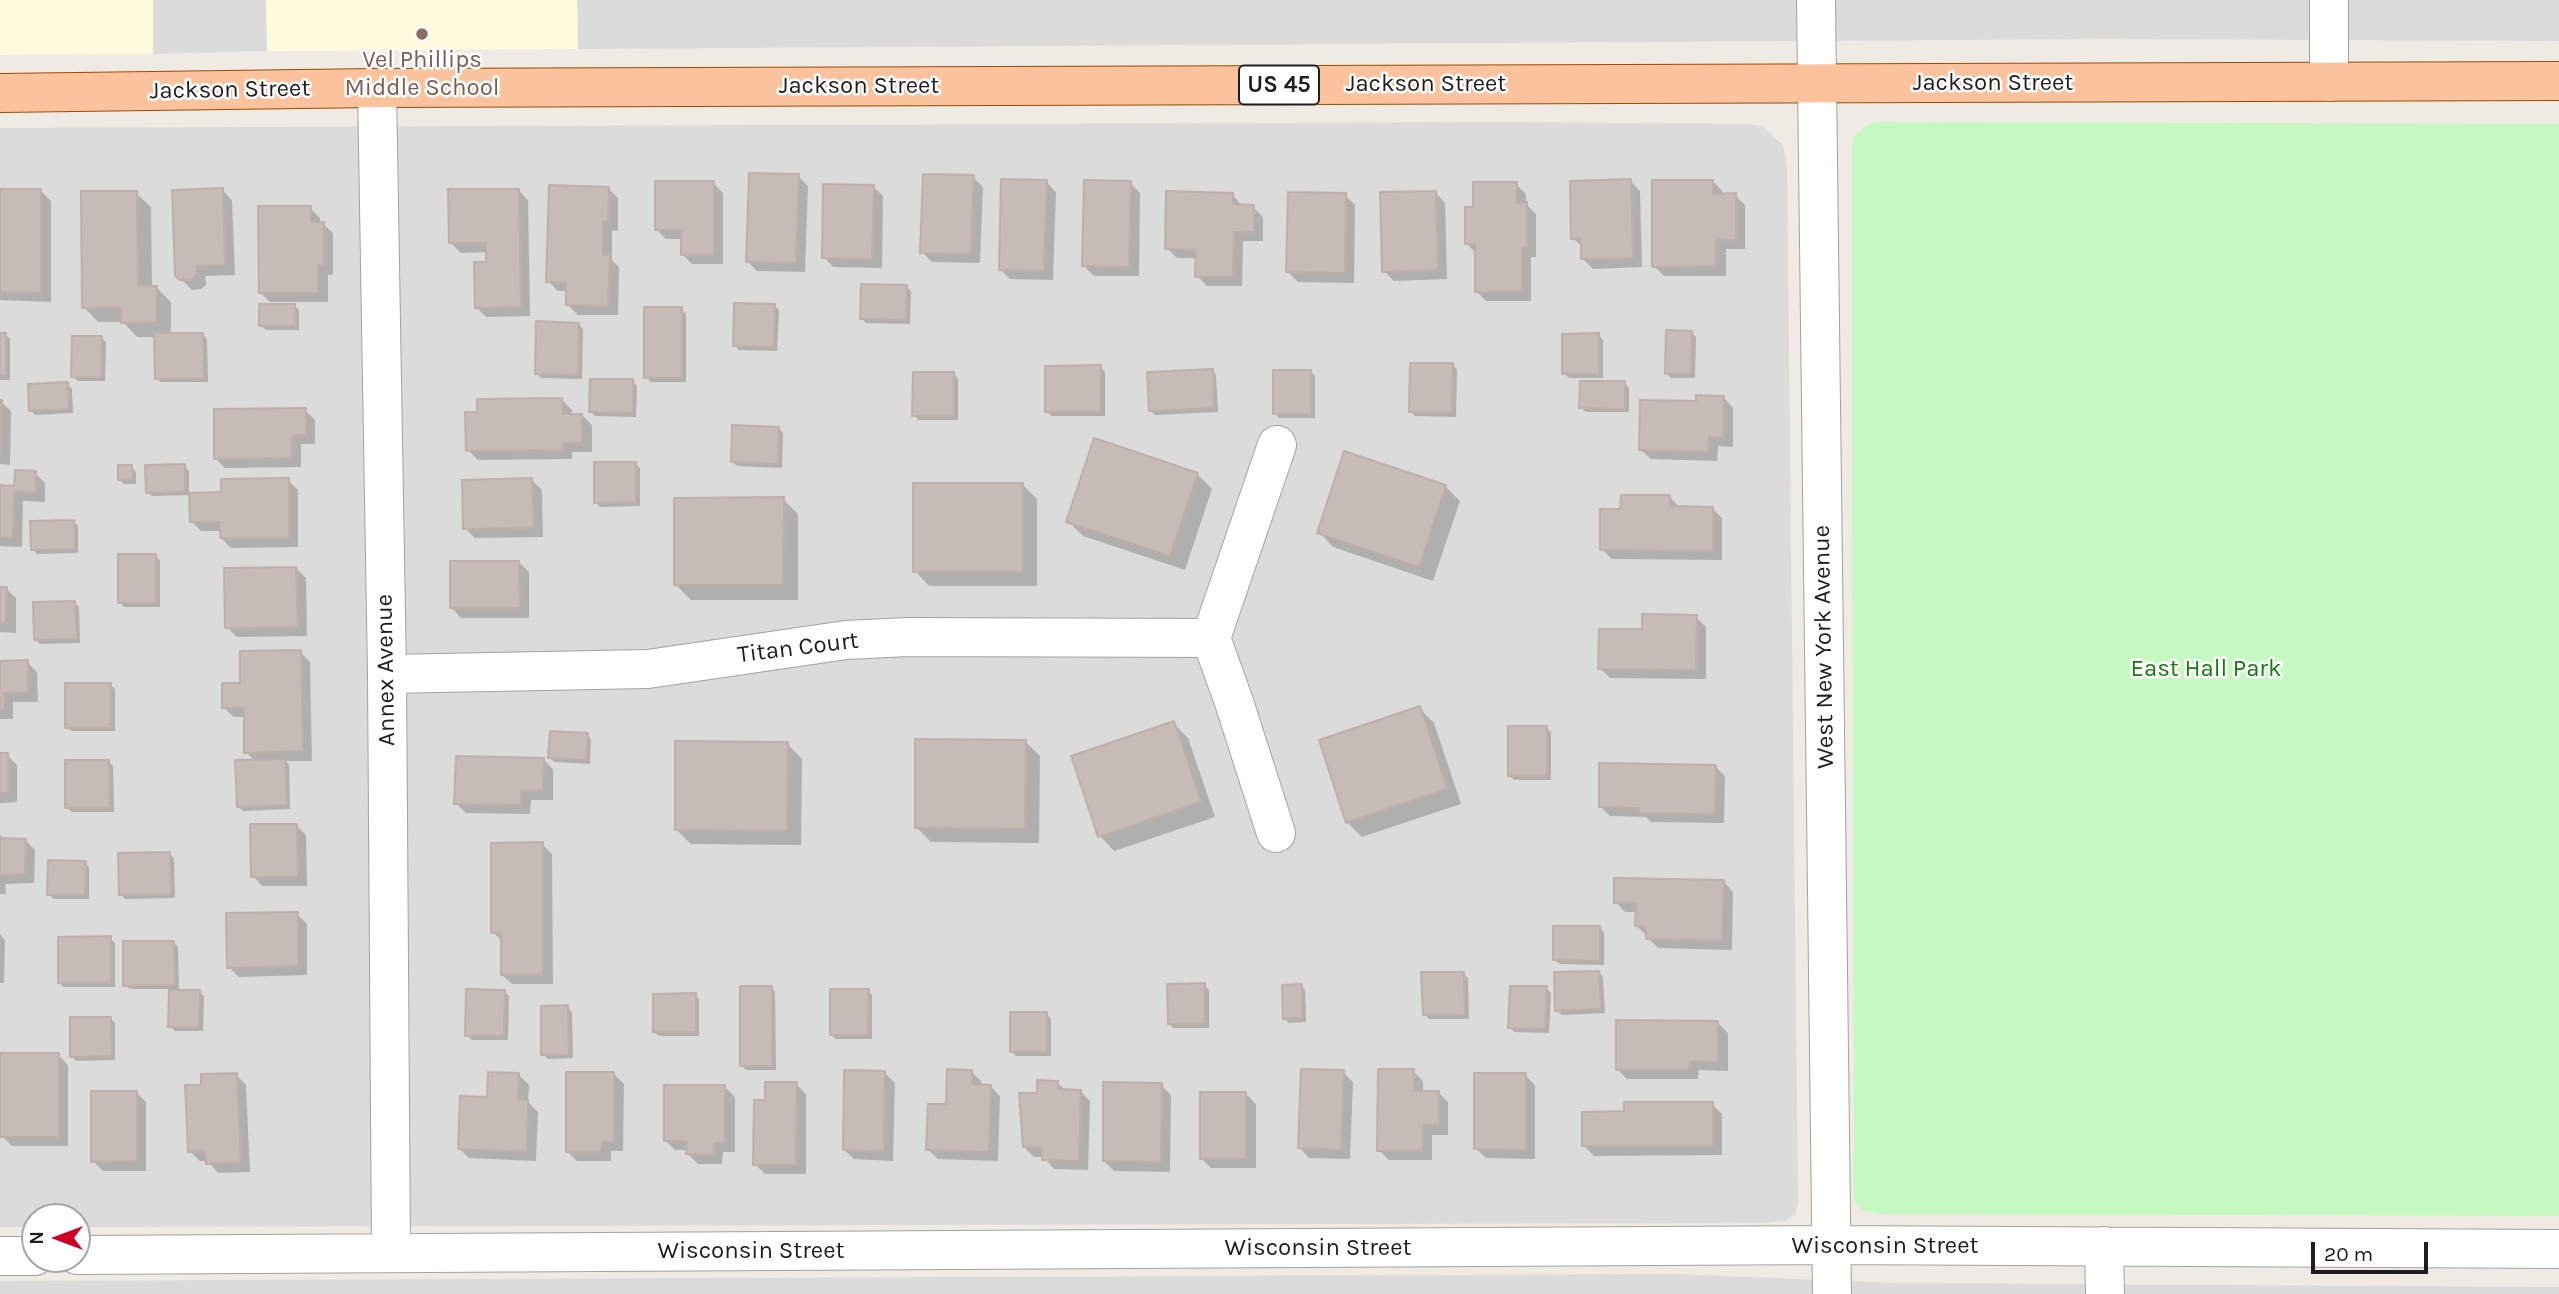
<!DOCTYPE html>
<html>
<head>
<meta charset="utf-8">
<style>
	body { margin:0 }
	#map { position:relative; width:2559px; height:1294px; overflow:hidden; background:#efeae4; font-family:Karla,sans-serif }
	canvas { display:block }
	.north { position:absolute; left:21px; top:1203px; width:70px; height:70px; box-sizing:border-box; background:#fff; border:2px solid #a5a5a5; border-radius:50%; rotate:270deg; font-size:19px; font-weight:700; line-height:28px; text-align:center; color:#1e1e1e }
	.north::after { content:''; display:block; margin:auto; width:24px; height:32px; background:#cc0123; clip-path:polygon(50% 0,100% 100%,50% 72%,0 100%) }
	.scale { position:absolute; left:2311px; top:1242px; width:117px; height:32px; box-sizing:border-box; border:4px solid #1e1e1e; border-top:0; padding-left:9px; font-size:21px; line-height:24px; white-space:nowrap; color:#1e1e1e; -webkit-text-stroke:5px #fff; paint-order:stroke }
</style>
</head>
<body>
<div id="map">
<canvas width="2559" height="1294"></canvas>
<div class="north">N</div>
<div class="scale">20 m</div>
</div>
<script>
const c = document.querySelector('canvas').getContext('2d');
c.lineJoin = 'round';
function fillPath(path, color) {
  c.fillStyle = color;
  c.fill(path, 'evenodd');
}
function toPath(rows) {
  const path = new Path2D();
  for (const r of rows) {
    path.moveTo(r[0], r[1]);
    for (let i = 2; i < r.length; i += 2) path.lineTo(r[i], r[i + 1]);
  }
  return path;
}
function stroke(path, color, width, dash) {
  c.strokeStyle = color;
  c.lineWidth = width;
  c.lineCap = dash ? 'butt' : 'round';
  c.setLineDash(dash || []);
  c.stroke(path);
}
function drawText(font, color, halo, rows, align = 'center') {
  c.font = font + ' Karla,sans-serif';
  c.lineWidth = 5;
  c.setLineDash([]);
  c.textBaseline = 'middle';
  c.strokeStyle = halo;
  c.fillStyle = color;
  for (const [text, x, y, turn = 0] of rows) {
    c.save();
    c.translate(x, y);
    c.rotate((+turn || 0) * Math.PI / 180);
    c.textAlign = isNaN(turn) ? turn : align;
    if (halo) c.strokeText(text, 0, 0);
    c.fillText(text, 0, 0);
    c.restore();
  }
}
const residential = toPath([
	[153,0,267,0,267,51,153,54],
	[577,0,2559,0,2559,41,2102,39,578,49],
	[1507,122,1752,124,1763,127,1783,145,1787,165,1798,1202,1796,1214,1785,1221,1763,1223,77,1227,77,1217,35,1217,35,1227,0,1227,0,128],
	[1676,1274,1895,1283,2559,1287,2559,1294,0,1294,0,1281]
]);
const education = toPath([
	[0,0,153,0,153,54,0,55],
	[266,0,577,0,578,49,267,51]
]);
const park = toPath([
	[1875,122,2559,124,2559,1216,1880,1214,1863,1210,1854,1201,1852,151,1854,137,1866,126]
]);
const shadow = toPath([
	[798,176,808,186,805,272,757,271,747,261],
	[973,177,983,187,980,263,932,262,922,252],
	[1630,181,1640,191,1642,267,1593,269,1583,259,1583,248,1573,238],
	[1713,181,1722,191,1722,195,1735,195,1745,205,1745,249,1726,249,1726,276,1664,276,1654,266],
	[1046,182,1056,192,1053,280,1010,279,1000,269],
	[713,183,723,193,723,264,692,264,682,254,682,239,666,239,656,229],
	[1130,183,1140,193,1139,276,1094,276,1084,266],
	[1516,184,1526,194,1526,204,1536,214,1536,257,1531,257,1531,301,1486,301,1476,291,1476,253,1467,244],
	[873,186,883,196,882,268,833,267,824,257],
	[608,188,618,198,618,231,612,230,612,260,619,267,618,315,578,315,568,305,568,291,558,291,548,281],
	[222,190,232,200,235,275,205,276,206,285,201,289,192,290,176,275],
	[518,190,528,200,530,316,486,317,476,307,488,264,488,252,461,253,451,243],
	[0,191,41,191,51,201,51,302,0,300],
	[136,193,151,207,152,287,156,287,171,302,171,335,203,335,207,339,208,382,161,382,156,378,156,337,137,337,123,322,98,322,84,307],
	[1436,193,1445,203,1447,279,1394,281,1384,271],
	[1232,194,1242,206,1253,207,1263,217,1263,241,1243,241,1242,286,1207,286,1197,276,1197,258,1177,258,1167,248],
	[1345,195,1355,205,1354,283,1298,282,1288,272],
	[310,208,320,218,320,224,323,224,333,233,333,275,328,275,328,302,270,302,260,292],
	[906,287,911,291,910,324,866,323,862,318],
	[294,306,299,310,299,330,266,330,261,326],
	[774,306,779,310,777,351,739,350,734,345],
	[681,309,686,314,686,382,651,382,646,377],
	[578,324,583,329,582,379,541,378,537,373],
	[1691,332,1696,337,1695,378,1671,378,1667,374],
	[0,334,5,334,10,339,10,380,0,380],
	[1599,335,1603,340,1603,378,1569,378,1564,373],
	[101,338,106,342,105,381,78,381,73,376],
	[1452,365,1457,369,1456,417,1415,416,1411,412],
	[1100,367,1105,372,1105,416,1052,416,1047,412],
	[1212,370,1216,375,1218,412,1155,415,1151,411],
	[1310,371,1315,376,1315,418,1279,418,1275,413],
	[954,374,958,379,958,420,918,420,914,415],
	[632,381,637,386,636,417,595,416,591,412],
	[1625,383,1629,388,1629,412,1586,412,1581,407],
	[67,384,72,389,73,413,35,415,31,410],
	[1724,398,1733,408,1733,447,1718,446,1717,461,1651,459,1641,450,1698,402],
	[562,400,572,410,572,416,582,415,592,425,592,452,572,452,572,459,478,460,468,450],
	[0,401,11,411,10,465,0,464],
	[305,410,315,420,315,444,301,444,301,467,225,468,215,458],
	[779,429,783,433,782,468,737,466,732,461],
	[636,464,640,468,640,506,600,507,596,502],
	[184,466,189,471,189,494,223,494,288,480,298,490,298,547,231,548,221,538,221,531,201,531,191,521,191,495,152,496,148,492],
	[131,467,136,472,136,484,124,484,120,479],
	[35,473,45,483,45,502,23,501,22,547,0,546,0,487,16,488],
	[1197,474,1212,489,1185,570,1083,536,1068,521],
	[532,480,542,490,543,537,475,538,465,528],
	[1022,484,1037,499,1037,586,929,586,915,571],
	[1445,486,1460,501,1433,581,1333,547,1319,532],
	[1670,497,1680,508,1712,508,1722,518,1722,560,1612,559,1602,549,1622,511],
	[783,499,798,514,798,600,691,600,676,585],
	[73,522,78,526,78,553,37,554,33,549],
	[155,556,160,560,160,607,124,607,120,602],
	[519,562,529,572,529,618,461,618,452,608],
	[296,568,306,578,307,636,237,637,227,627],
	[0,587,6,589,16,598,16,633,0,632],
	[75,603,79,607,80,643,40,644,35,639],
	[1696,617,1706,627,1706,679,1610,678,1600,668,1643,631],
	[300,652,310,662,312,761,286,761,289,765,290,809,243,811,238,806,255,761,246,752,246,717,234,717,224,708,242,684],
	[0,662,27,662,37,672,38,702,13,702,13,719,0,719],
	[110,685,115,689,115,731,71,731,67,727],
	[1419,708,1434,723,1461,804,1362,837,1347,822],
	[1173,723,1188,738,1215,817,1114,851,1100,836],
	[1547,728,1551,732,1551,780,1514,780,1510,776],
	[587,735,591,739,590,764,554,762,550,757],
	[1025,741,1040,756,1039,843,931,842,916,827],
	[787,744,802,759,801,845,691,844,677,830],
	[0,755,7,755,17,765,17,802,0,803],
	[543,759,553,769,553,800,531,800,530,814,466,813,456,803],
	[108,762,113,766,114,812,72,812,67,808],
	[1715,766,1725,776,1724,823,1651,822,1646,817,1610,816,1601,807],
	[296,825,306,835,307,886,262,886,253,876],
	[0,835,5,840,25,840,35,850,34,883,5,884,6,894,0,894],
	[542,844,552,854,553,984,512,984,502,975,502,941,493,932],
	[169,854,174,858,175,898,125,899,121,895],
	[85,863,89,867,89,899,54,899,49,894],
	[1724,882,1733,892,1732,950,1658,948,1637,926,1637,912,1625,912,1616,902],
	[297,914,307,924,307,975,239,977,229,967],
	[1599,928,1604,932,1604,965,1560,964,1555,960],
	[0,934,5,940,4,983,0,983],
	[110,938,115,943,115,987,64,987,59,983],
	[173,942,178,947,179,992,199,992,204,996,203,1031,175,1031,170,1027,171,989,130,989,125,985],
	[1599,972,1603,977,1605,1013,1562,1015,1557,1011],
	[1463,974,1468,978,1469,1019,1429,1019,1424,1014],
	[1204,985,1209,990,1209,1028,1174,1028,1169,1024],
	[1301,986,1305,990,1306,1022,1289,1023,1284,1018],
	[771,987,775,992,776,1070,746,1070,742,1066],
	[1546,988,1551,993,1549,1033,1514,1032,1510,1027],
	[868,991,872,995,872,1039,836,1039,831,1035],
	[504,992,509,996,508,1040,472,1040,467,1035],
	[695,995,699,999,699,1036,659,1036,654,1032],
	[567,1007,572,1012,573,1058,548,1059,543,1054],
	[1047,1014,1051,1019,1051,1056,1016,1056,1011,1051],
	[110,1018,115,1023,115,1060,76,1061,72,1056],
	[1718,1023,1728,1033,1728,1071,1699,1070,1698,1079,1627,1079,1617,1069],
	[58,1055,68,1065,68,1146,12,1146,2,1136],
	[971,1071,981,1081,981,1086,990,1086,1000,1096,998,1161,938,1159,928,1150,948,1106],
	[1413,1071,1423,1081,1423,1092,1438,1092,1448,1102,1448,1135,1432,1135,1432,1160,1389,1160,1379,1150],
	[1343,1072,1353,1082,1350,1159,1309,1158,1300,1148],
	[885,1073,895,1083,893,1161,854,1159,844,1150],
	[614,1074,624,1084,623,1151,611,1151,611,1161,577,1161,567,1151],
	[236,1075,246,1085,250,1172,218,1173,208,1161,200,1161,190,1151,203,1087],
	[519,1075,529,1085,528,1102,538,1112,536,1161,469,1158,459,1148,489,1099],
	[1525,1075,1535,1085,1535,1159,1486,1158,1476,1149],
	[1058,1083,1066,1091,1080,1091,1090,1101,1088,1170,1054,1169,1044,1157,1034,1157,1024,1147,1039,1094],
	[796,1084,806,1094,806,1174,765,1174,755,1164],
	[1161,1085,1171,1095,1170,1172,1114,1171,1104,1161],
	[725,1087,735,1097,735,1152,723,1152,722,1164,698,1164,688,1154,688,1150,675,1150,665,1140],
	[136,1092,146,1102,146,1171,103,1171,93,1161],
	[1246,1094,1256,1104,1256,1168,1211,1168,1201,1158],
	[1712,1104,1722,1114,1722,1155,1594,1156,1584,1146,1626,1113]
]);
const building = toPath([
	[749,173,799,174,796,263,746,262,749,173],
	[923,174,974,175,971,254,920,253,923,174],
	[1001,179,1047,180,1044,271,999,270,1001,179],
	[1631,179,1633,258,1581,259,1581,239,1571,239,1570,181,1631,179],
	[1084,180,1131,181,1129,267,1082,266,1084,180],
	[1652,180,1713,180,1713,194,1736,193,1736,240,1716,240,1716,266,1652,267,1652,180],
	[655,181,714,181,714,255,681,255,681,230,655,230,655,181],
	[1473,182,1517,182,1517,203,1527,202,1527,248,1522,248,1522,292,1475,292,1475,244,1465,244,1465,207,1473,207,1473,182],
	[823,184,874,185,872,259,822,258,823,184],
	[549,185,609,187,608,222,603,221,603,255,610,255,608,306,566,305,566,282,546,282,549,185],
	[223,188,225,265,196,266,197,274,191,280,180,280,175,276,172,190,223,188],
	[0,189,41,189,41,293,0,292,0,189],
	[448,189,519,189,521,307,475,308,474,262,486,262,486,243,449,243,448,189],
	[81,191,137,191,138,286,157,286,157,322,121,323,121,308,82,308,81,191],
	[1166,191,1233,193,1233,204,1254,205,1254,232,1234,232,1233,277,1195,277,1196,250,1165,249,1166,191],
	[1436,191,1438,270,1382,272,1380,192,1436,191],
	[1288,192,1346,193,1345,273,1286,272,1288,192],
	[258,206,311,206,311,222,324,222,324,265,318,265,318,293,259,293,258,206],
	[861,284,907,285,906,320,860,319,861,284],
	[734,303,775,304,774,347,733,346,734,303],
	[259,304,295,304,296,326,259,326,259,304],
	[644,307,682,307,682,378,644,378,644,307],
	[536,321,579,323,578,375,535,374,536,321],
	[1666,330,1692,331,1691,374,1665,374,1666,330],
	[0,333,6,333,6,376,0,376,0,333],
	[154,333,203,333,204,378,155,379,154,333],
	[1599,333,1599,374,1562,374,1562,334,1599,333],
	[72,336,102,336,101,378,71,377,72,336],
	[1410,363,1453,363,1452,413,1409,412,1410,363],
	[1101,365,1101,412,1045,412,1045,366,1101,365],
	[1213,369,1214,408,1149,411,1147,372,1213,369],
	[1273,370,1311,370,1311,414,1273,414,1273,370],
	[913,372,954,372,954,416,912,416,913,372],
	[590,379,633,379,633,413,589,412,590,379],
	[1580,381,1625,381,1625,409,1579,408,1580,381],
	[68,382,69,409,29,411,28,384,68,382],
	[1696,395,1724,396,1724,438,1709,437,1708,452,1639,450,1640,400,1696,401,1696,395],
	[562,398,563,414,582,414,582,442,563,443,563,450,466,451,465,412,477,412,477,399,562,398],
	[0,400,2,400,0,455,0,400],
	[306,408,306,435,292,435,292,458,214,459,214,409,306,408],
	[732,425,779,427,778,464,731,462,732,425],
	[1094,438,1198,473,1170,556,1066,522,1094,438],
	[1344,451,1446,485,1419,567,1317,533,1344,451],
	[594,462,636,462,636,502,594,503,594,462],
	[185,464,185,492,146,493,145,465,185,464],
	[118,465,132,465,132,480,118,480,118,465],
	[15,470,36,471,36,493,14,492,13,538,0,537,0,485,14,486,15,470],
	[289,478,289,538,220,538,220,522,190,522,189,493,221,492,221,479,289,478],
	[532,478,534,528,463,529,462,480,532,478],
	[913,483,1023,483,1023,572,913,572,913,483],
	[1621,495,1670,495,1670,506,1713,507,1713,551,1600,550,1600,509,1620,509,1621,495],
	[784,497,783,585,674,585,674,498,784,497],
	[74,520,75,549,31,550,30,521,74,520],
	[118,554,156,554,156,603,118,603,118,554],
	[450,561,519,561,520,608,450,608,450,561],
	[296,567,298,627,225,628,224,568,296,567],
	[0,587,7,587,6,623,0,623,0,587],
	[75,601,77,639,34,640,33,602,75,601],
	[1642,614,1697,615,1696,670,1598,669,1599,629,1642,629,1642,614],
	[301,650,303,751,244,753,244,708,222,708,222,683,240,683,240,651,301,650],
	[28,660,28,692,4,693,4,710,0,710,0,661,28,660],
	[65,683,111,683,111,728,65,728,65,683],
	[1420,706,1447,789,1346,823,1319,740,1420,706],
	[1174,721,1201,802,1098,837,1071,756,1174,721],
	[1508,726,1547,726,1547,776,1508,776,1508,726],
	[550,731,588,733,586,760,548,758,550,731],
	[915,739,1026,740,1025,829,915,828,915,739],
	[675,741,788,742,787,831,675,830,675,741],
	[0,753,8,753,8,793,0,793,0,753],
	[456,756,544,758,543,791,521,791,521,805,454,804,456,756],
	[285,759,287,805,237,807,235,760,285,759],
	[65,760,109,760,110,808,65,808,65,760],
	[1599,763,1716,765,1715,814,1639,813,1639,808,1599,807,1599,763],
	[250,824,297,824,298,877,251,877,250,824],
	[0,838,26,839,25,874,0,875,0,838],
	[543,842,543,975,501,975,501,933,491,933,491,843,543,842],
	[170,852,171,895,119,895,118,853,170,852],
	[48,860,86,861,85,895,47,895,48,860],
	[1614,878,1724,880,1722,941,1646,939,1646,927,1635,926,1636,903,1614,903,1614,878],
	[298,912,298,966,227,968,226,913,298,912],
	[1553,926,1600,926,1600,961,1553,960,1553,926],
	[111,936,111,983,58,983,58,937,111,936],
	[123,941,174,941,175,985,123,986,123,941],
	[1599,971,1601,1009,1555,1011,1554,972,1599,971],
	[1421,972,1464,972,1465,1015,1423,1015,1421,972],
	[1205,983,1205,1024,1168,1024,1167,984,1205,983],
	[1302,984,1302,1018,1283,1019,1282,985,1302,984],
	[740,986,772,986,772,1066,740,1066,740,986],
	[1510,986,1547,986,1545,1029,1508,1028,1510,986],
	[466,989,505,990,504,1036,465,1036,466,989],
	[830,989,869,989,868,1035,830,1035,830,989],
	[169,990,200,990,199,1027,168,1027,169,990],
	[696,993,696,1032,653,1032,653,994,696,993],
	[568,1005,569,1055,541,1055,541,1006,568,1005],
	[1010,1012,1047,1012,1047,1052,1010,1052,1010,1012],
	[70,1017,111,1017,112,1056,70,1057,70,1017],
	[1616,1020,1718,1021,1718,1062,1690,1061,1689,1070,1616,1070,1616,1020],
	[0,1053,59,1053,59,1137,0,1137,0,1053],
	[947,1069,972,1070,972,1084,991,1085,989,1152,926,1150,928,1104,946,1104,947,1069],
	[1301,1069,1344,1070,1341,1150,1298,1148,1301,1069],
	[1378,1069,1414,1069,1414,1091,1439,1091,1439,1125,1423,1125,1423,1151,1377,1151,1378,1069],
	[844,1070,885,1071,884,1152,843,1150,844,1070],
	[488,1072,519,1073,518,1100,528,1100,527,1152,458,1149,460,1096,487,1097,488,1072],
	[566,1072,614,1072,614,1142,602,1142,601,1152,566,1152,566,1072],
	[237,1073,241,1162,206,1164,205,1151,188,1152,185,1085,201,1085,201,1074,237,1073],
	[1474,1073,1526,1073,1526,1150,1474,1149,1474,1073],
	[1037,1080,1058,1081,1058,1089,1081,1090,1079,1161,1042,1160,1042,1148,1023,1147,1019,1093,1037,1093,1037,1080],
	[765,1082,797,1082,796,1165,753,1165,754,1100,765,1100,765,1082],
	[1103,1082,1162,1083,1161,1162,1103,1161,1103,1082],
	[664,1085,725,1085,725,1143,714,1143,713,1155,686,1154,687,1141,664,1141,664,1085],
	[91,1091,137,1091,137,1161,91,1162,91,1091],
	[1200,1092,1246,1092,1246,1159,1200,1159,1200,1092],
	[1624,1102,1713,1102,1713,1146,1582,1146,1582,1112,1624,1111,1624,1102]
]);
const minor = toPath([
	[1816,0,1832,1294],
	[2329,0,2329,82],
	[377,88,387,674,391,1253],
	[387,674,648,669,846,640,908,637,1211,638],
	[1276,833,1234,702,1211,638,1277,445],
	[2104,1246,2105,1294],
	[77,1255,1832,1245,2559,1249],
	[0,1256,35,1256]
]);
const major = toPath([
	[0,93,377,88,2559,81]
]);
const markers = [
	[422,34,7,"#8d6e63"]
];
const shields = [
	[1279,85,80]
];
const shieldNames = [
	["US 45",1279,85]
];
const educationNames = [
	["Vel Phillips",422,60],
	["Middle School",422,88]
];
const streetNames = [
	["Jackson Street",1993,83],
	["Jackson Street",1426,84],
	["Jackson Street",859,86],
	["Jackson Street",230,90,-1],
	["West New York Avenue",1824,647,-91],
	["Titan Court",798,648,-7],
	["Annex Avenue",386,670,-91],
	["Wisconsin Street",1885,1246],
	["Wisconsin Street",1318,1248],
	["Wisconsin Street",751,1251]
];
const parkNames = [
	["East Hall Park",2206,669]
];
fillPath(residential, '#dcdbdb');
fillPath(education, '#fff9de');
fillPath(park, '#c6f9c1');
fillPath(shadow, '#0003');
fillPath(building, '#c7bbb8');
stroke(building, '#c1aea7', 2);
stroke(minor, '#a2a2a2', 40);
stroke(major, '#984d01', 40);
stroke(minor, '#fff', 38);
stroke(major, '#fbc39d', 38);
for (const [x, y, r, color] of markers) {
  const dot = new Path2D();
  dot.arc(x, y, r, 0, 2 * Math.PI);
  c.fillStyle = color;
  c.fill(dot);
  stroke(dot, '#fff', 2.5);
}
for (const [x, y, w] of shields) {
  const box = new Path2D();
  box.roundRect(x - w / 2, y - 19.5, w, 39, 5);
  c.fillStyle = '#fff';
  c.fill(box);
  stroke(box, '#1e1e1e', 2);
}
drawText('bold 23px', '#1e1e1e', null, shieldNames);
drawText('24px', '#785e54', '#fff', educationNames);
drawText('24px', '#1e1e1e', '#fff', streetNames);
drawText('24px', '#157d0c', '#fff', parkNames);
</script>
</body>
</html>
